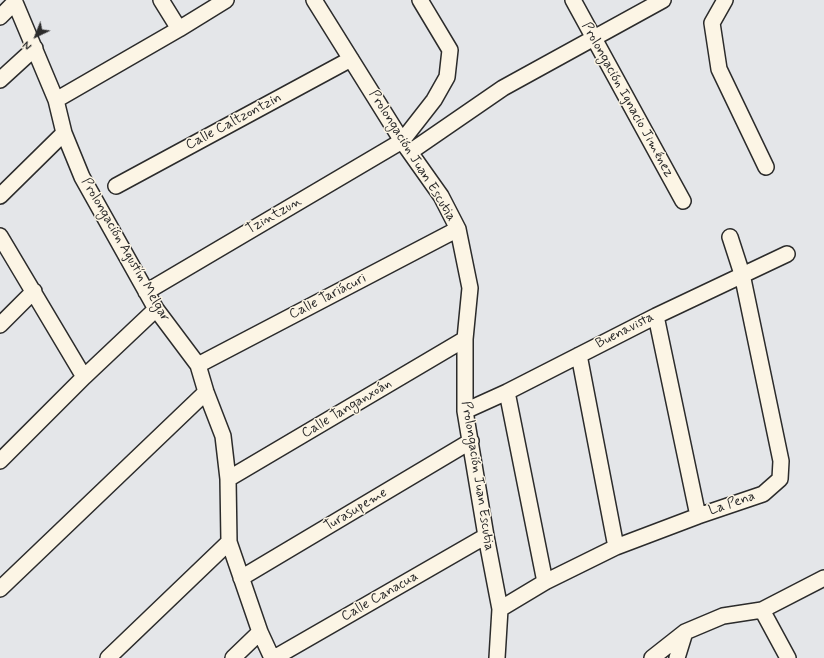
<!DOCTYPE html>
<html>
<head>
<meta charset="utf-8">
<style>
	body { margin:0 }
	#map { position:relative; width:824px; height:658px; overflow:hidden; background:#e4e6e9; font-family:Mynerve,sans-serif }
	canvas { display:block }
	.north { position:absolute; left:16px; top:16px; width:40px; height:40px; -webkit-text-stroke:3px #fcf5e5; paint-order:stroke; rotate:223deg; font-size:11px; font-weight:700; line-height:16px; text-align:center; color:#2b2b2b }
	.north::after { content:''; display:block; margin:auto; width:14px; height:18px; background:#2b2b2b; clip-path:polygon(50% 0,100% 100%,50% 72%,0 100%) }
</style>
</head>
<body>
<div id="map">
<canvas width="824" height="658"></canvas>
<div class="north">N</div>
</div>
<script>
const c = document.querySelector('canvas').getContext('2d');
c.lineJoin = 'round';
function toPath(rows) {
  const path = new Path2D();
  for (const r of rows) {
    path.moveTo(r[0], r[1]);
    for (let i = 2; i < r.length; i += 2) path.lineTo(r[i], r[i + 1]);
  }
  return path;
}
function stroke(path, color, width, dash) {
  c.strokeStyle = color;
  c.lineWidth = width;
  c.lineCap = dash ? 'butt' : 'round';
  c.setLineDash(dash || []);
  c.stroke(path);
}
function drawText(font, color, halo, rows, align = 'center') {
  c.font = font + ' Mynerve,sans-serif';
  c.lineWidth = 3;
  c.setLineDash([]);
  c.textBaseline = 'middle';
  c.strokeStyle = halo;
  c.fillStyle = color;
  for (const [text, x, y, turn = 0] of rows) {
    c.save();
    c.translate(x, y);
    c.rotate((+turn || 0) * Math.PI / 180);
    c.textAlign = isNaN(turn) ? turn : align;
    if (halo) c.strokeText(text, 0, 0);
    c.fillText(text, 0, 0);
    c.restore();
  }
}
const street = toPath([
	[14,0,56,100,64,133,82,177,156,309,198,365,206,392,223,436,228,479,229,542,260,632,272,658],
	[161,0,179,29],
	[314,0,402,141,441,196,458,229,470,288,465,339,465,411,486,536,500,609,497,658],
	[573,0,683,201],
	[725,0,712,23,719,69,766,167],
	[0,17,15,2],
	[0,80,35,48],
	[56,100,179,29,226,0],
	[410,152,503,88,663,0],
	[116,186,351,59],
	[0,196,64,133],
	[0,236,84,377],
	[146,292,402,141,434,100,447,77,450,50,420,0],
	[656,316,698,516],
	[0,325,34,291],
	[579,355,616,547],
	[198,365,458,229],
	[507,392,545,582],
	[465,411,507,392,656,316,787,254],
	[0,461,84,377,156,309],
	[228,479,465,339],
	[241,578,471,441],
	[0,589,206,392],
	[500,609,545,582,616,547,698,516,763,494,780,479,781,461,742,274,730,237],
	[762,610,788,658],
	[108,658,229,542],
	[233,658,260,632],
	[274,658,486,536],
	[652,658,685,632,723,616,762,610,824,578],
	[677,658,685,632]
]);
const streetNames = [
	["Prolongación Ignacio Jiménez",627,100,61],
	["Calle Caltzontzin",234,122,-28],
	["Prolongación Juan Escutia",412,156,58],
	["Tzintzun",274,216,-30],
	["Prolongación Agustín Melgar",125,250,60],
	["Calle Tariácuri",328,297,-27],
	["Buenavista",625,331,-27],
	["Calle Tanganxoán",347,409,-31],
	["Prolongación Juan Escutia",477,476,81],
	["La Pena",732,504,-19],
	["Turasupeme",356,510,-31],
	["Calle Canacua",380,597,-30]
];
stroke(street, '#2b2b2b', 18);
stroke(street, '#fcf5e5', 15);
drawText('14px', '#2b2b2b', '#fcf5e5', streetNames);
</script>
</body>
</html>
